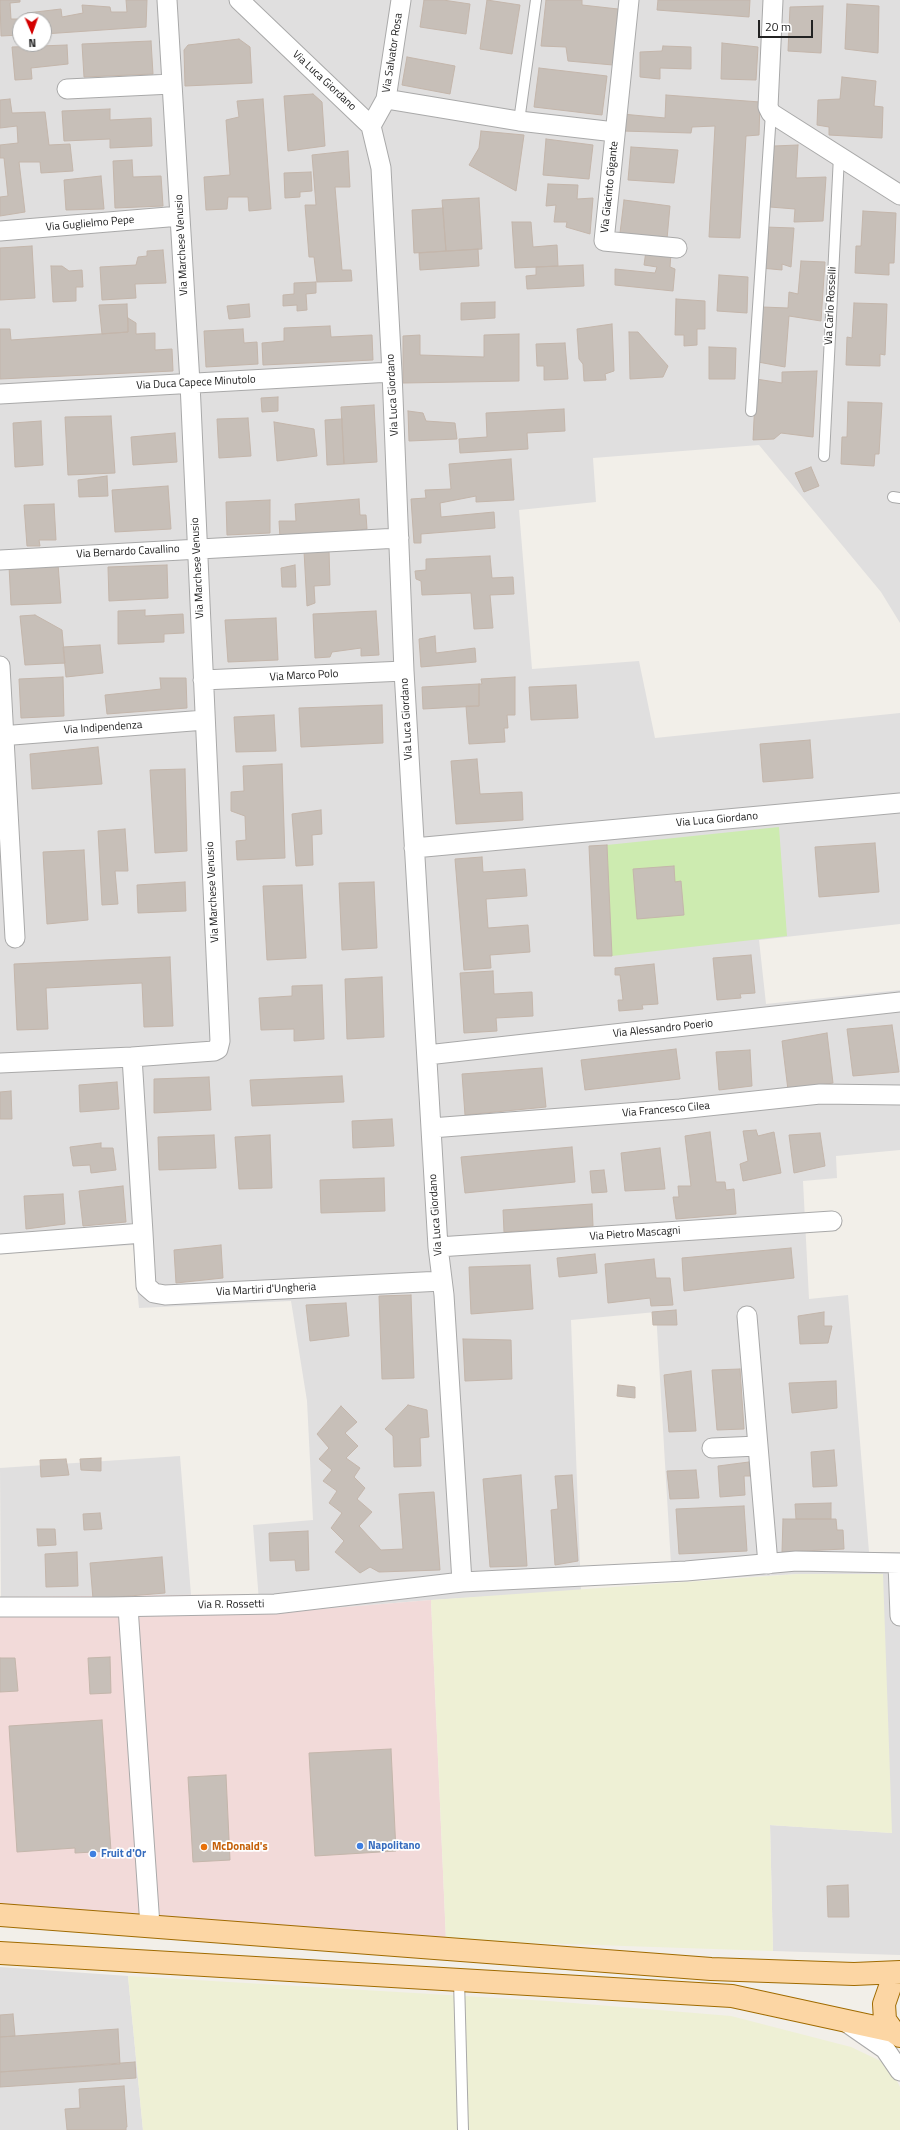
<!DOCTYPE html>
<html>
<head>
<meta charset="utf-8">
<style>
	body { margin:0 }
	#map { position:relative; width:900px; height:2130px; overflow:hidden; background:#f2efe9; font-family:"Titillium Web",sans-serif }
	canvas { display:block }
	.north { position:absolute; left:12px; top:12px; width:40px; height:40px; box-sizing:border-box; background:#fff; border:1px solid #a7a7a7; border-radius:50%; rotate:178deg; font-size:11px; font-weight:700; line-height:16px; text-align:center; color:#222 }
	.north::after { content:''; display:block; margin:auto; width:14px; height:18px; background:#d40000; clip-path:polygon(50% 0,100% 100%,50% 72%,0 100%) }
	.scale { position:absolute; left:758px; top:20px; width:55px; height:18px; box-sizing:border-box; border:2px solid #222; border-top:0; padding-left:5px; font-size:12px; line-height:14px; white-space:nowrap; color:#222; -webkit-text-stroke:3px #fff; paint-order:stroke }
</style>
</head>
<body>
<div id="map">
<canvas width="900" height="2130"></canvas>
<div class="north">N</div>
<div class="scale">20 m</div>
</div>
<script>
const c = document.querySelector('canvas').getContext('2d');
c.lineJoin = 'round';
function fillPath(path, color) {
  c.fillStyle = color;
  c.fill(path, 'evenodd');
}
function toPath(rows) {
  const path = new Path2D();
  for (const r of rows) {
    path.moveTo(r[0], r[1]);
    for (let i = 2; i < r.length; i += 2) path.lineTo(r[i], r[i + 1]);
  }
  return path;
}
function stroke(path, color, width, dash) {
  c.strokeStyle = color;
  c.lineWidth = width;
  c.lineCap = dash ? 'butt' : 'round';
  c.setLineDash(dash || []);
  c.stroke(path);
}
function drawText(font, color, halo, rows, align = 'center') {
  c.font = font + ' "Titillium Web",sans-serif';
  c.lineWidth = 3.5;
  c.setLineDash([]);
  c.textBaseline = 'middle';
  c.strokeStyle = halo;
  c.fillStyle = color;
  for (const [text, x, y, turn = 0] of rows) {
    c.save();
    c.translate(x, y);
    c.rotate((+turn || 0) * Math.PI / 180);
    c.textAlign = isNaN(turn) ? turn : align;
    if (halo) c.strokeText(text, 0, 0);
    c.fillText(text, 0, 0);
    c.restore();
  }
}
const residential = toPath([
	[0,0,900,0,900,623,881,592,759,445,593,458,596,502,519,510,532,669,639,661,655,738,900,713,900,924,759,940,766,1004,900,990,900,1150,836,1156,837,1178,803,1181,809,1299,848,1295,869,1552,900,1552,900,1955,773,1951,770,1825,892,1833,798,1574,672,1581,656,1312,571,1320,581,1591,431,1600,260,1614,253,1525,313,1520,307,1401,291,1301,139,1308,133,1245,0,1254],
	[20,20,44,20,44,44,20,44],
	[180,1456,191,1595,1,1597,0,1468],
	[0,1967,128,1976,143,2130,0,2130]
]);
const commercial = toPath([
	[258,1594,260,1614,431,1600,446,1940,0,1906,0,1597]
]);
const farmland = toPath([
	[798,1574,883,1574,892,1833,770,1825,773,1951,446,1940,431,1600],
	[128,1976,549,2001,731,2016,851,2047,889,2065,900,2087,900,2130,143,2130]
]);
const grass = toPath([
	[779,827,787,936,612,956,607,845]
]);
const building = toPath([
	[0,0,20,0,20,2,10,3,11,19,28,19,27,13,61,9,62,17,83,13,82,5,110,7,111,12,127,12,126,0,147,0,146,27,44,34,44,20,20,20,20,35,1,36,0,0],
	[424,0,443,0,470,4,466,34,420,27,424,0],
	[487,0,520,5,512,54,480,49,487,0],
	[546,0,582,0,582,5,618,9,613,65,568,61,566,47,541,46,546,0],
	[658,0,750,0,749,17,657,10,658,0],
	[847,4,879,6,878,53,845,49,847,4],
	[823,6,821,53,788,51,790,7,823,6],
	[239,39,250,47,252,83,185,86,184,50,188,45,239,39],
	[151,41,153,74,84,77,82,44,151,41],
	[722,43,758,47,756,80,721,79,722,43],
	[67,45,68,64,31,68,32,79,15,80,12,47,67,45],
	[663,46,691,47,691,69,660,68,660,79,640,77,640,52,662,51,663,46],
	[407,57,455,66,450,94,402,85,407,57],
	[539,68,607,76,602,115,534,107,539,68],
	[842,77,876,81,874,106,883,107,882,138,829,135,829,127,817,125,818,100,840,99,842,77],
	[313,94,322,102,325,146,288,151,284,96,313,94],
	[666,95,760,102,759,135,746,136,740,238,709,237,715,126,692,127,691,133,622,131,622,114,665,118,666,95],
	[10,99,12,113,45,112,49,145,70,144,73,171,41,173,40,162,19,162,25,212,0,216,0,197,8,196,4,158,0,158,0,145,18,143,17,126,0,128,0,100,10,99],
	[263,99,271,209,249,211,248,197,228,197,227,209,206,210,204,177,230,175,226,120,239,117,237,101,263,99],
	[110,109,110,120,151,118,152,146,110,148,110,139,64,141,62,111,110,109],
	[481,131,524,135,516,191,469,165,479,148,481,131],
	[546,139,593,145,589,179,543,175,546,139],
	[798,145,796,178,826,177,823,221,794,222,795,209,770,207,774,146,798,145],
	[631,147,678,150,674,183,628,180,631,147],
	[348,151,350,187,335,187,342,270,351,270,352,281,317,282,314,257,309,257,305,205,316,205,312,155,348,151],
	[132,160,133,177,161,176,163,206,115,208,113,161,132,160],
	[311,172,312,191,300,192,300,197,285,198,284,173,311,172],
	[101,176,104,209,66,210,64,180,101,176],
	[548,184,578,185,577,199,593,198,590,234,566,227,567,222,554,222,556,205,546,206,548,184],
	[479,198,482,249,446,251,442,200,479,198],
	[624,200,670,206,667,239,620,233,624,200],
	[443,208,446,251,414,253,412,210,443,208],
	[863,211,896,213,894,263,889,263,889,275,855,273,856,246,861,246,863,211],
	[512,222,531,222,533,247,557,245,558,266,515,268,512,222],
	[765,227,794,228,791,267,782,264,782,270,761,268,765,227],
	[32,246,35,298,0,300,0,248,32,246],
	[478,249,479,266,420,270,419,253,478,249],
	[163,250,166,283,135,284,136,298,102,300,100,267,136,265,138,257,147,256,147,251,163,250],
	[646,251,671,253,670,267,675,269,673,291,615,285,615,269,655,273,657,267,644,265,646,251],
	[801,261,825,262,821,321,789,316,785,367,758,362,762,307,788,308,789,292,798,294,801,261],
	[583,265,584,286,527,289,526,276,536,275,536,267,583,265],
	[51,266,62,266,69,271,82,270,83,287,76,287,76,301,53,302,51,266],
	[719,275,748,277,747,313,717,311,719,275],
	[316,282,316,293,306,294,307,310,297,311,297,305,283,306,283,295,294,294,294,283,316,282],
	[676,299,705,301,705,329,697,329,697,345,684,346,684,335,675,335,676,299],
	[495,302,495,318,461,320,461,303,495,302],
	[854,303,887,304,885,355,880,354,880,366,846,365,847,337,852,338,854,303],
	[127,304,128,332,102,334,99,305,127,304],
	[249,304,250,317,229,319,227,306,249,304],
	[128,318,136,323,136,334,155,333,155,350,172,349,173,371,0,379,0,329,10,329,11,340,128,332,128,318],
	[612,324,614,371,605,374,606,380,584,381,583,364,579,359,577,329,612,324],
	[330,326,331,337,372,335,373,360,263,365,262,343,284,341,284,328,330,326],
	[243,329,244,343,257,342,258,364,206,367,204,331,243,329],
	[629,332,638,332,668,366,663,377,630,379,629,332],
	[519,334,519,381,403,383,403,336,420,335,420,355,484,357,484,335,519,334],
	[565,343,568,379,544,380,544,366,537,366,536,344,565,343],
	[709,347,736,348,735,379,709,379,709,347],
	[817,371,813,437,781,433,774,439,753,440,756,379,782,383,782,372,817,371],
	[278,397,278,411,262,412,261,398,278,397],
	[848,402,882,403,879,454,875,454,874,466,841,464,842,437,847,437,848,402],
	[374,405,377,462,344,464,341,407,374,405],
	[564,409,565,431,527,433,528,449,460,453,459,439,487,437,486,413,564,409],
	[408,411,423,413,426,421,455,423,457,439,409,441,408,411],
	[111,416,115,473,68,475,65,417,111,416],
	[248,418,251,456,219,458,217,419,248,418],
	[342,419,344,464,327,465,325,420,342,419],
	[41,421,43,465,15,467,13,423,41,421],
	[274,422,314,429,317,456,277,461,274,422],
	[175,433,177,462,133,465,131,437,175,433],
	[511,459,514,500,476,502,476,496,440,503,441,517,494,512,495,528,421,534,421,543,414,543,411,499,426,498,425,490,451,489,449,464,511,459],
	[811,467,819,486,804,492,795,473,811,467],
	[107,476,108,496,79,497,78,480,107,476],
	[168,486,171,529,115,532,112,490,168,486],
	[359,499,360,515,366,515,367,529,280,538,279,521,296,521,295,504,359,499],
	[270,500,270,533,227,535,226,502,270,500],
	[54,504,56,540,39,540,40,546,27,546,24,505,54,504],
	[329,550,330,585,314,586,315,603,307,606,304,551,329,550],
	[490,556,492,578,513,577,514,594,490,595,493,628,474,629,471,593,422,595,421,581,416,579,415,571,426,570,426,559,490,556],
	[58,564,61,603,11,605,9,566,58,564],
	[167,565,168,598,109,601,108,567,167,565],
	[295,565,296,587,282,587,281,568,295,565],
	[145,610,145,616,183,614,184,633,164,634,164,642,118,644,118,611,145,610],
	[376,611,379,655,361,656,361,648,332,652,330,657,315,658,313,614,376,611],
	[35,615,62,630,65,663,25,665,20,616,35,615],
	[276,618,278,660,228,662,225,620,276,618],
	[435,636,436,653,475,648,476,662,421,667,419,639,435,636],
	[100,645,103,673,66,677,63,647,100,645],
	[63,677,64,716,21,718,19,679,63,677],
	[515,677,515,715,507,715,508,728,504,728,505,742,469,744,466,706,479,706,479,684,482,684,481,679,515,677],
	[160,678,186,678,187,708,107,714,105,695,161,689,160,678],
	[479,684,479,706,423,709,422,687,479,684],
	[576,685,578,718,531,720,529,687,576,685],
	[382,705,383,743,301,747,299,708,382,705],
	[274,715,276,751,236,752,234,717,274,715],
	[810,740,813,778,763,782,760,744,810,740],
	[98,747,102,784,32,789,30,754,98,747],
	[477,759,480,794,522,792,523,820,456,824,451,761,477,759],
	[282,764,285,858,237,860,236,841,246,840,245,816,231,811,231,792,244,791,243,766,282,764],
	[185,769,187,851,155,853,150,770,185,769],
	[321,810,322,834,312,835,313,865,296,866,292,814,321,810],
	[125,829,128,871,115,871,118,904,102,905,98,831,125,829],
	[875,843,879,892,819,897,815,847,875,843],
	[607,845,612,956,594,956,589,846,607,845],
	[84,850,88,920,47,924,43,852,84,850],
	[482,857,483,872,525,869,527,896,486,899,488,928,528,925,530,952,490,955,491,968,464,970,455,859,482,857],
	[674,866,675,882,681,881,684,915,637,919,633,869,674,866],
	[185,882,186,911,138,913,137,885,185,882],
	[374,882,377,948,342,950,339,883,374,882],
	[302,885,306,958,267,960,263,886,302,885],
	[751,955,755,993,740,994,741,998,717,1000,713,958,751,955],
	[170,957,173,1026,144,1027,142,983,46,988,48,1029,17,1030,14,964,170,957],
	[654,964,658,1004,642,1005,643,1009,619,1011,618,1000,623,1000,620,975,615,975,615,968,654,964],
	[493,971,494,994,532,992,533,1016,496,1018,497,1031,464,1033,460,973,493,971],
	[382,977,384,1037,347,1039,345,979,382,977],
	[322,985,324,1039,294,1041,294,1029,261,1030,259,998,292,996,292,986,322,985],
	[892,1025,899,1072,853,1076,847,1029,892,1025],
	[827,1033,833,1083,788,1090,782,1041,827,1033],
	[676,1049,680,1079,585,1090,581,1060,676,1049],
	[750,1050,752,1086,719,1090,716,1052,750,1050],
	[542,1068,546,1107,465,1115,462,1074,542,1068],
	[342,1076,344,1102,252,1106,250,1080,342,1076],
	[209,1077,211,1110,154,1113,154,1079,209,1077],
	[117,1082,119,1109,80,1112,79,1085,117,1082],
	[11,1091,12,1119,0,1119,0,1092,11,1091],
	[392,1119,394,1146,353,1148,352,1121,392,1119],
	[756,1130,758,1136,774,1132,781,1173,743,1181,740,1164,748,1161,743,1131,756,1130],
	[710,1132,716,1182,725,1182,726,1190,734,1189,736,1214,676,1219,673,1197,679,1197,678,1186,691,1186,685,1136,710,1132],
	[820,1133,825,1166,794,1173,789,1135,820,1133],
	[214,1135,216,1168,159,1170,158,1137,214,1135],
	[270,1135,272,1188,239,1189,235,1137,270,1135],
	[101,1143,101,1148,113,1148,116,1170,91,1173,90,1165,73,1166,70,1147,101,1143],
	[572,1147,575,1182,465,1193,461,1157,572,1147],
	[660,1148,665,1189,625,1191,621,1153,660,1148],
	[604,1170,607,1192,592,1193,590,1171,604,1170],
	[384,1178,385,1211,321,1213,320,1180,384,1178],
	[123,1186,126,1222,83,1226,79,1191,123,1186],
	[63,1194,65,1224,26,1229,24,1196,63,1194],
	[592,1204,593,1226,504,1232,503,1210,592,1204],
	[221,1245,223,1278,176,1283,174,1250,221,1245],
	[791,1248,794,1278,684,1291,682,1258,791,1248],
	[595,1254,597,1273,559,1277,557,1258,595,1254],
	[654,1259,656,1278,670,1278,673,1305,651,1306,650,1298,608,1303,605,1264,654,1259],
	[530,1265,533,1309,471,1314,469,1267,530,1265],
	[411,1295,414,1378,382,1379,379,1296,411,1295],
	[346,1303,349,1336,310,1341,306,1305,346,1303],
	[676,1310,677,1325,653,1325,652,1312,676,1310],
	[824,1312,824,1326,832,1326,828,1343,800,1344,798,1316,824,1312],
	[463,1339,511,1340,512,1379,465,1381,463,1339],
	[740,1369,744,1429,717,1430,712,1370,740,1369],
	[691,1371,696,1431,669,1432,664,1375,691,1371],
	[836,1381,837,1408,792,1413,789,1383,836,1381],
	[618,1385,635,1387,635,1398,617,1396,618,1385],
	[408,1405,427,1410,429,1437,420,1438,421,1466,394,1467,393,1436,385,1429,408,1405],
	[341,1406,357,1422,345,1433,358,1446,346,1458,360,1468,354,1477,365,1488,357,1499,372,1512,359,1526,381,1550,403,1549,399,1494,434,1492,440,1570,379,1572,370,1567,360,1573,335,1552,344,1541,331,1528,342,1513,329,1503,337,1491,323,1481,332,1470,319,1459,329,1448,317,1434,341,1406],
	[834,1450,837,1486,813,1487,811,1452,834,1450],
	[101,1458,101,1471,81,1470,80,1459,101,1458],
	[66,1459,69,1475,41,1477,40,1460,66,1459],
	[749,1462,750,1476,744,1476,745,1495,720,1497,718,1466,749,1462],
	[696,1470,699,1498,670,1499,667,1471,696,1470],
	[521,1475,527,1566,490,1567,483,1479,521,1475],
	[572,1475,578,1561,555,1565,551,1510,558,1509,555,1476,572,1475],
	[831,1503,831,1519,796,1519,795,1504,831,1503],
	[744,1506,747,1551,679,1554,676,1509,744,1506],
	[100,1513,102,1529,84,1530,83,1514,100,1513],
	[783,1519,836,1519,837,1530,843,1530,844,1549,782,1552,783,1519],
	[37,1529,55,1529,56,1545,38,1546,37,1529],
	[308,1531,309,1570,296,1571,295,1560,270,1561,269,1533,308,1531],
	[77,1552,78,1586,46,1587,45,1554,77,1552],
	[162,1557,165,1593,93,1599,90,1563,162,1557],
	[110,1657,111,1693,90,1694,88,1658,110,1657],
	[0,1658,15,1658,18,1691,0,1692,0,1658],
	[102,1720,111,1851,75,1853,75,1848,17,1852,9,1726,102,1720],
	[391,1749,396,1851,315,1856,309,1753,391,1749],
	[226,1775,230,1860,193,1862,188,1777,226,1775],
	[848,1885,849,1917,828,1917,827,1886,848,1885],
	[13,2014,15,2036,0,2037,0,2015,13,2014],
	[118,2029,120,2064,0,2072,0,2037,118,2029],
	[135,2062,136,2078,0,2087,0,2072,135,2062],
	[124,2086,127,2127,126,2127,126,2130,67,2130,65,2109,80,2108,79,2089,124,2086]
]);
const service = toPath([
	[519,121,536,0],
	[751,411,771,113],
	[824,456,839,156],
	[893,497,900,498],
	[459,1980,463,2130]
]);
const minor = toPath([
	[239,0,371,126,381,168,392,372,404,671,438,1247,444,1295,462,1582],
	[629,0,604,241,677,248],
	[773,0,768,107,771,113,900,195],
	[67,89,172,84],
	[386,99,519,121,615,132],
	[371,126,386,99,401,0],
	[0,231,180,216],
	[0,394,392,372],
	[0,560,399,538],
	[0,666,15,938],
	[203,680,404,671],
	[0,736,205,720],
	[414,848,900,803],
	[427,1055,900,1002],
	[132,1057,214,1051,218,1049,220,1041,190,383,167,0],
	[0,1063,132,1057,143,1233],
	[431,1128,680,1109,820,1094,900,1095],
	[0,1244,143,1233,146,1286,154,1293,165,1295,442,1281],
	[438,1247,832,1221],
	[747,1316,768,1564],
	[712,1448,758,1446],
	[898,1563,900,1616],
	[0,1607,108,1607,275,1604,462,1582,686,1571,796,1561,900,1563],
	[128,1607,150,1926],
	[846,2022,885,2049,900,2071]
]);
const primary = toPath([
	[0,1915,711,1969,854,1974,900,1972],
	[0,1953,732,1996,893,2031,900,2036],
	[893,2031,885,2020,884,2004,891,1984,900,1975]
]);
const markers = [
	[360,1846,4,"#3f7fe0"],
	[204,1847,4,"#e8710a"],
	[93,1854,4,"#3f7fe0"]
];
const streetNames = [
	["Via Salvator Rosa",393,53,-81],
	["Via Luca Giordano",324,81,43],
	["Via Giacinto Gigante",610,187,-84],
	["Via Guglielmo Pepe",90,224,-5],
	["Via Marchese Venusio",182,245,-93],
	["Via Carlo Rosselli",831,306,-87],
	["Via Duca Capece Minutolo",196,383,-3],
	["Via Luca Giordano",393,395,-93],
	["Via Bernardo Cavallino",128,552,-3],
	["Via Marchese Venusio",198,568,-93],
	["Via Marco Polo",304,676,-3],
	["Via Luca Giordano",407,719,-93],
	["Via Indipendenza",103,728,-4],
	["Via Luca Giordano",717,820,-5],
	["Via Marchese Venusio",213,892,-93],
	["Via Alessandro Poerio",663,1029,-6],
	["Via Francesco Cilea",666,1110,-5],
	["Via Luca Giordano",436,1215,-94],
	["Via Pietro Mascagni",635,1234,-4],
	["Via Martiri d'Ungheria",266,1290,-3],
	["Via R. Rossetti",231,1605,-1]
];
const shopNames = [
	["Napolitano",368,1846],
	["Fruit d'Or",101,1854]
];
const foodNames = [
	["McDonald's",212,1847]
];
fillPath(residential, '#e0dfdf');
fillPath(commercial, '#f2dad9');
fillPath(farmland, '#eef0d5');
fillPath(grass, '#cdebb0');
fillPath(building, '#c7bfb8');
stroke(building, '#c4b6ab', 1);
stroke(service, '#a9a9a9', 12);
stroke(minor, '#a9a9a9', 21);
stroke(primary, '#a06b00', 24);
stroke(service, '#fff', 10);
stroke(minor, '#fff', 19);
stroke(primary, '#fcd6a4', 22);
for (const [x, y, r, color] of markers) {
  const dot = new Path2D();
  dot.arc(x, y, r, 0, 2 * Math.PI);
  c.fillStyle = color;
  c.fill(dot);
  stroke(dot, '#fff', 1.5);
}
drawText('11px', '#222', '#fff', streetNames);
drawText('bold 11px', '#366cbe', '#fff', shopNames, 'left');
drawText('bold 11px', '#c56008', '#fff', foodNames, 'left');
</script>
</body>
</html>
